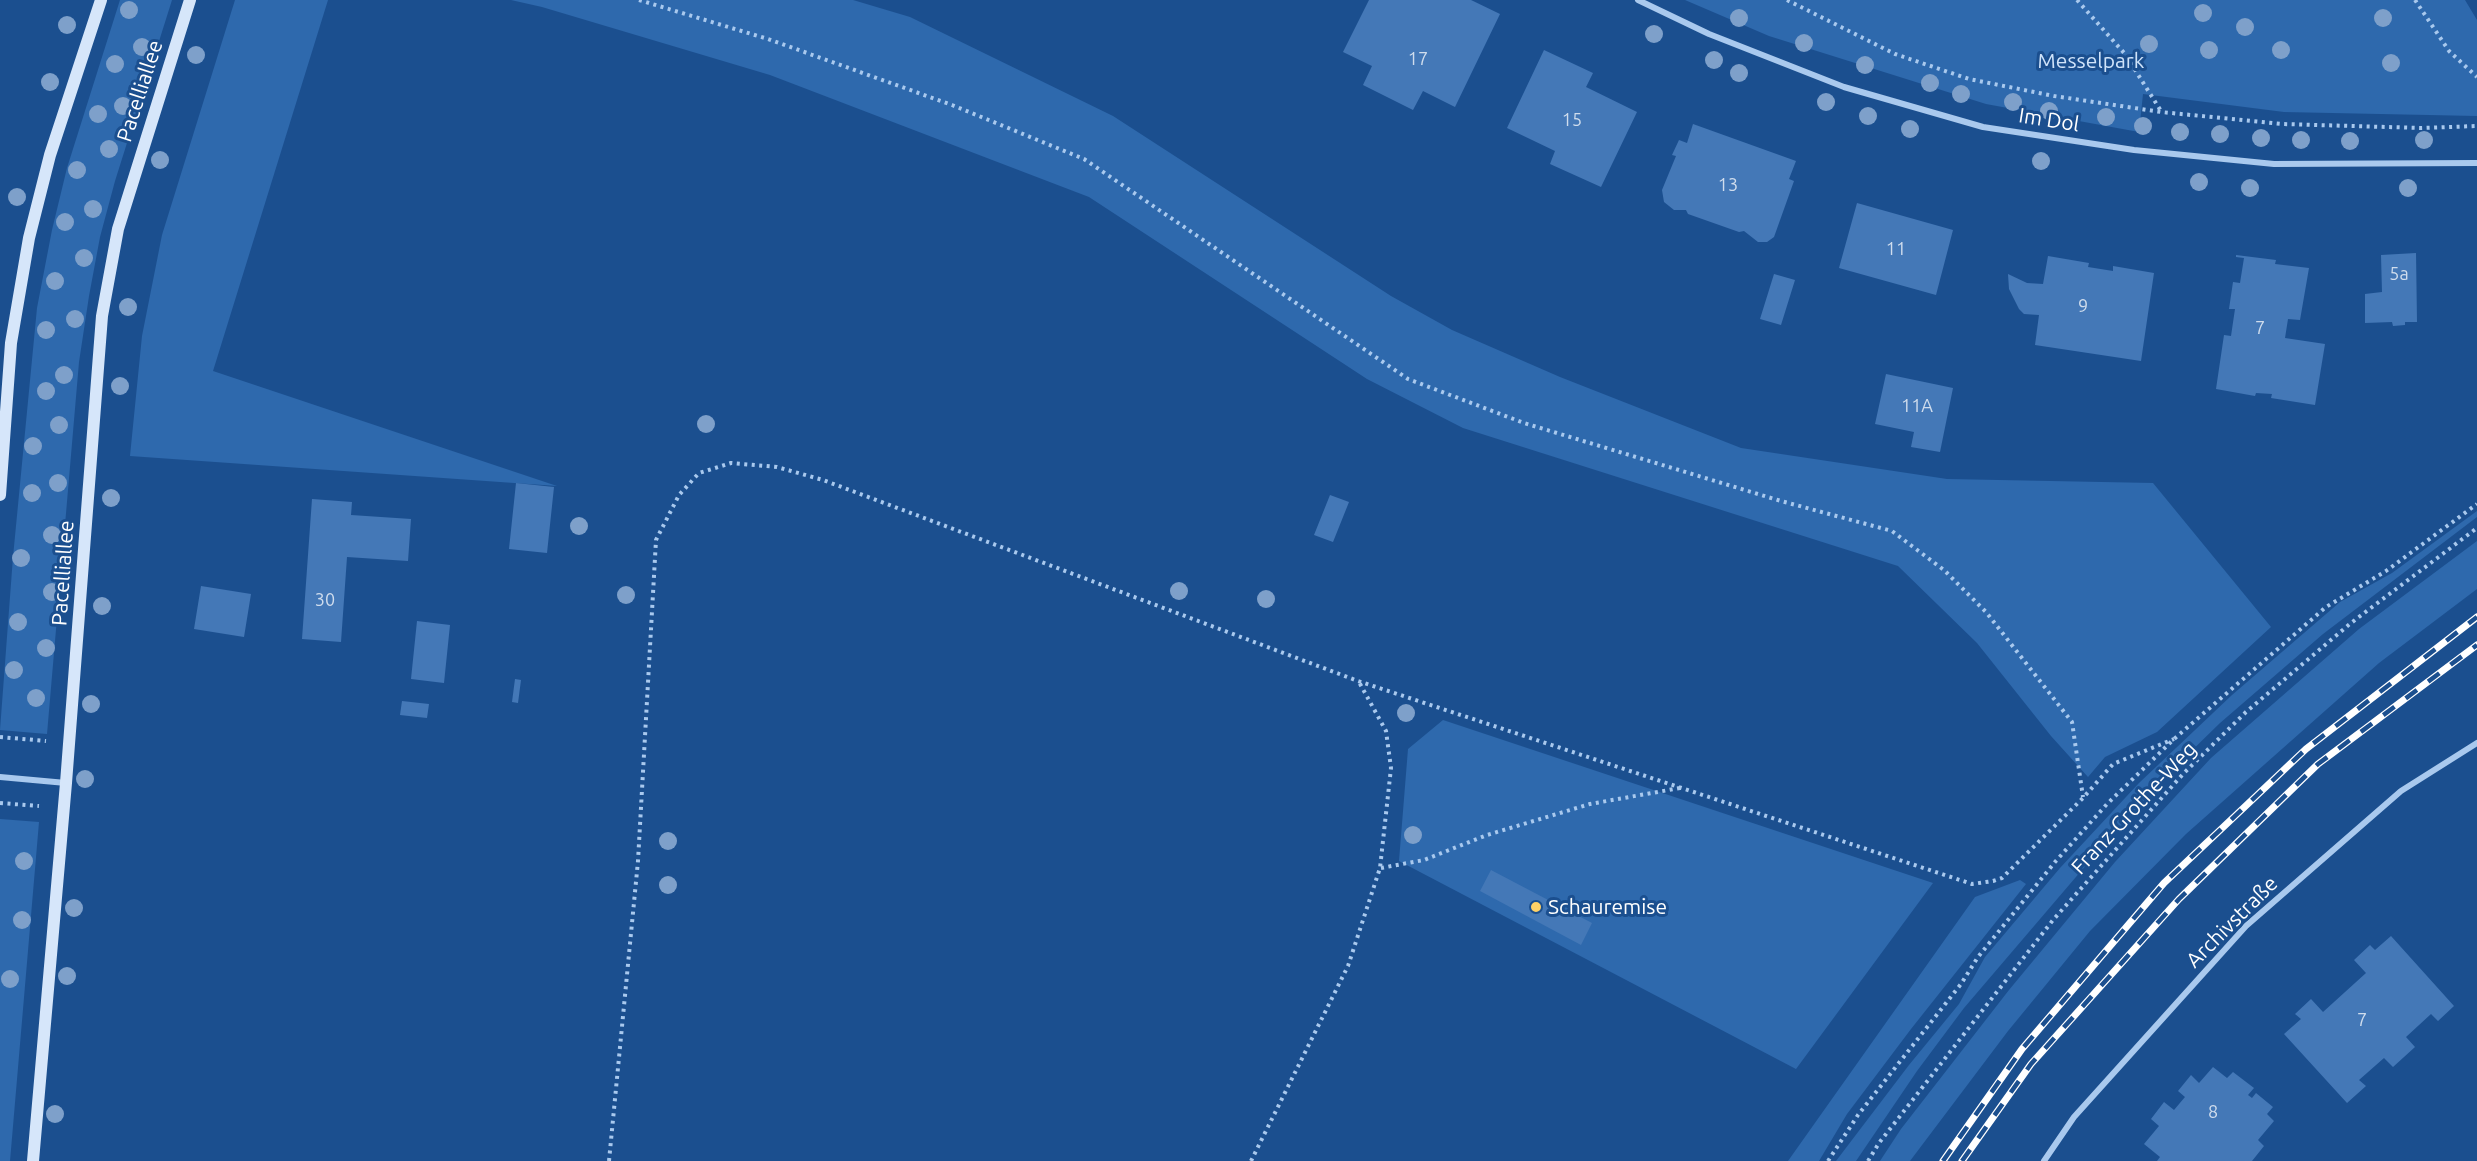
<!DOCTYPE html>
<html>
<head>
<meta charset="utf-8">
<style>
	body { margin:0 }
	canvas { display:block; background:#1b4f8f }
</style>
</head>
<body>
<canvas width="2477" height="1161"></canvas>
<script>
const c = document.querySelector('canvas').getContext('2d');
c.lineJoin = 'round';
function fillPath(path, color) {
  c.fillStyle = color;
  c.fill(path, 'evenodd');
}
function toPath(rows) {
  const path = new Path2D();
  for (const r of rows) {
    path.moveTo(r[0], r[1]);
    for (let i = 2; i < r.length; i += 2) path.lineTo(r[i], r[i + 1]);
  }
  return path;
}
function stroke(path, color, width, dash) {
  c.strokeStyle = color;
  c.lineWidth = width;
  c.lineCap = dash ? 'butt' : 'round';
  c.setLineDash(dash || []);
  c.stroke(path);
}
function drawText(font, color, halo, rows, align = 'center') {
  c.font = font + ' Ubuntu,sans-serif';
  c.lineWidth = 6;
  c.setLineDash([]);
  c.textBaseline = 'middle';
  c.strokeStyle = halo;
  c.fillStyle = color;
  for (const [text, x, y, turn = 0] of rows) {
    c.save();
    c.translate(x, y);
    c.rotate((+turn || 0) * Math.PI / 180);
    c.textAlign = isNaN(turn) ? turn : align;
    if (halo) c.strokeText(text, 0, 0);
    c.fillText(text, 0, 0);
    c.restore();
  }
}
const green = toPath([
	[120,0,172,0,115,181,100,237,89,296,79,362,47,734,0,730,13,557,37,308,52,230,67,168],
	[235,0,328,0,213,371,557,486,130,456,142,336,162,235],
	[511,0,853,0,910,17,1113,116,1391,296,1452,330,1560,377,1741,448,1947,479,2153,483,2271,627,2157,732,2105,757,2088,777,2051,736,1977,643,1898,566,1463,428,1367,379,1089,197,770,75,542,7],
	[1685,0,2465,0,2477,20,2477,116,2284,112,2143,94,2139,132,1986,104,1769,36],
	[2477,511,2477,517,2323,634,2220,723,2178,764,2093,857,1964,1008,1917,1071,1856,1161,1836,1161,1909,1065,1959,1004,1985,957,2060,868,2139,783,2232,695,2340,602,2392,573],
	[2477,541,2477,589,2379,663,2186,834,2090,931,2008,1031,1910,1161,1880,1161,1901,1129,2009,990,2115,862,2211,758,2359,629],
	[1443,720,1933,883,1796,1069,1399,861,1408,749],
	[0,819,39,822,10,1161,0,1161],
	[2020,880,2026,884,1911,1029,1847,1114,1819,1161,1788,1161,1975,897]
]);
const building = toPath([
	[1369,0,1471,0,1500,14,1455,107,1423,91,1413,110,1363,85,1372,66,1343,52],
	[1544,50,1593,73,1586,87,1637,112,1601,187,1550,164,1555,151,1507,128],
	[1693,124,1796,161,1789,179,1794,181,1774,237,1767,242,1758,242,1744,231,1739,232,1688,214,1686,210,1674,210,1664,202,1662,190,1676,156,1672,155,1679,140,1687,143],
	[1857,203,1953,230,1936,295,1839,268],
	[2416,253,2417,322,2405,322,2405,325,2393,326,2392,322,2365,323,2365,294,2382,292,2381,255],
	[2236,255,2276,260,2275,264,2309,268,2300,320,2288,319,2285,338,2325,344,2315,405,2271,398,2272,394,2256,393,2255,396,2216,389,2224,335,2231,336,2235,309,2229,309,2233,282,2240,283,2244,258,2236,257],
	[2048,256,2089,263,2088,267,2113,271,2113,266,2154,273,2141,361,2035,345,2039,315,2024,314,2019,309,2009,289,2008,274,2027,283,2043,284],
	[1774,274,1795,280,1781,325,1760,319],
	[1886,374,1953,388,1940,452,1911,447,1914,432,1875,424],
	[516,483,554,487,547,553,509,549],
	[1330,495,1349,502,1333,542,1314,535],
	[312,499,352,502,351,515,411,519,408,561,347,557,341,642,302,639],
	[201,586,251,594,244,637,194,629],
	[417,621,450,625,444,683,411,679],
	[515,679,521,680,518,703,512,702],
	[402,701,429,704,427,718,400,715],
	[1491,870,1592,923,1581,945,1480,891],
	[2391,936,2454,1006,2438,1021,2431,1014,2406,1037,2415,1047,2393,1067,2384,1058,2359,1080,2366,1086,2347,1103,2284,1034,2301,1019,2295,1014,2311,999,2323,1012,2366,973,2354,960,2370,945,2375,950],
	[2213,1067,2227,1078,2233,1072,2254,1088,2248,1095,2252,1098,2256,1093,2273,1107,2267,1114,2274,1121,2258,1140,2264,1146,2252,1161,2157,1161,2160,1157,2144,1144,2159,1126,2151,1119,2164,1102,2174,1110,2185,1097,2178,1091,2191,1075,2199,1083]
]);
const path = toPath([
	[639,0,768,39,952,105,1084,159,1408,379,1524,423,1781,501,1892,531,1944,570,1986,612,2072,722,2083,797],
	[1787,0,1895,54,1969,79,2054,96,2161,112,2282,124,2422,128,2477,126],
	[2077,0,2125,54,2161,111],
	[2415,0,2449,51,2477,77],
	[0,737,46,741],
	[0,803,39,806],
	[1381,868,1424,860,1487,835,1590,804,1680,788],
	[609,1161,638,861,656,540,679,495,699,473,731,463,777,467,823,480,1358,681,1972,884,1993,881,2002,878,2083,798,2113,764,2174,739],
	[1251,1161,1348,966,1380,868,1391,768,1386,731,1359,682],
	[1828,1161,1858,1115,1961,984,1978,957,2055,862,2107,804,2174,739,2326,607,2386,571,2477,504],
	[1868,1161,1879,1143,2053,920,2183,774,2246,712,2351,623,2477,528]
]);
const street = toPath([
	[1638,0,1709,34,1844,87,1983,127,2134,150,2274,164,2477,163],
	[0,777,66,783],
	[2044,1161,2074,1117,2246,926,2401,791,2477,743]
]);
const secondary = toPath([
	[0,495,11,343,29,238,50,155,101,0],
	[33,1161,66,783,102,316,118,229,190,0]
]);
const rail = toPath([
	[1943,1161,2022,1049,2164,883,2306,749,2477,617],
	[1962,1161,2031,1064,2179,899,2318,764,2477,645]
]);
const trees = [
	[129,10],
	[2203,13],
	[1739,18],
	[2383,18],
	[67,25],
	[2245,27],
	[1654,34],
	[1804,43],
	[2149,44],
	[142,47],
	[2209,50],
	[2281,50],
	[196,55],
	[1714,60],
	[2391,63],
	[115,64],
	[1865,65],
	[1739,73],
	[50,82],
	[1930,83],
	[1961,94],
	[1826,102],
	[2013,102],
	[123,106],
	[2049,111],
	[98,114],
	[1868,116],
	[2106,117],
	[2143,126],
	[1910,129],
	[2180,132],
	[2220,134],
	[2261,138],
	[2301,140],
	[2424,140],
	[2350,141],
	[109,149],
	[160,160],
	[2041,161],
	[77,170],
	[2199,182],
	[2250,188],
	[2408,188],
	[17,197],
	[93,209],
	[65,222],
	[84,258],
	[55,281],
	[128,307],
	[75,319],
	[46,330],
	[64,375],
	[120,386],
	[46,391],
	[706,424],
	[59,425],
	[33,446],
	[58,483],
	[32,493],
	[111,498],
	[579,526],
	[52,535],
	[21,558],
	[1179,591],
	[52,592],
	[626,595],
	[1266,599],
	[102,606],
	[18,622],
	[46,648],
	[14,670],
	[36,698],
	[91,704],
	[1406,713],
	[85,779],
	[1413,835],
	[668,841],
	[24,861],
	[668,885],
	[74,908],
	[22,920],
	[67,976],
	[10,979],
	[55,1114]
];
const markers = [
	[1536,907,6,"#ffd166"]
];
const numberNames = [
	["17",1418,59],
	["15",1572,120],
	["13",1728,185],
	["11",1896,249],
	["5a",2399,274],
	["9",2083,306],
	["7",2260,328],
	["11A",1917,406],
	["30",325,600],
	["7",2362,1020],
	["8",2213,1112]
];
const parkNames = [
	["Messelpark",2091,61]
];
const streetNames = [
	["Pacelliallee",140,91,-72],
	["Im Dol",2049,120,9],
	["Pacelliallee",63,573,-86],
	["Franz-Grothe-Weg",2134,808,-47],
	["Archivstraße",2232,922,-45]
];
const poiNames = [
	["Schauremise",1548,907]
];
fillPath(green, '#2e69ad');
fillPath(building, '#4478b7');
stroke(path, '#a9c9ee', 4, [3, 4.5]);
stroke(street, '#a9c9ee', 6);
stroke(secondary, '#d6e6fa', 12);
stroke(rail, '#fff', 7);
stroke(rail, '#1b4f8f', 4.5, [14]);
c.fillStyle = '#7ea0ca';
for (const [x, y] of trees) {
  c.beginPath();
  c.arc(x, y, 9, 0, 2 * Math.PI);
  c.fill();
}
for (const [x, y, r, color] of markers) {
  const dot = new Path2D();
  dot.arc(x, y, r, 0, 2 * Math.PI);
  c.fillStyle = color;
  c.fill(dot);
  stroke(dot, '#1b4f8f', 2);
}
drawText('18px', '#d0dded', null, numberNames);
drawText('21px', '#cfe3fa', '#1b4f8f', parkNames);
drawText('21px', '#fff', '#1b4f8f', streetNames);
drawText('21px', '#fff', '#1b4f8f', poiNames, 'left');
</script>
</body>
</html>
